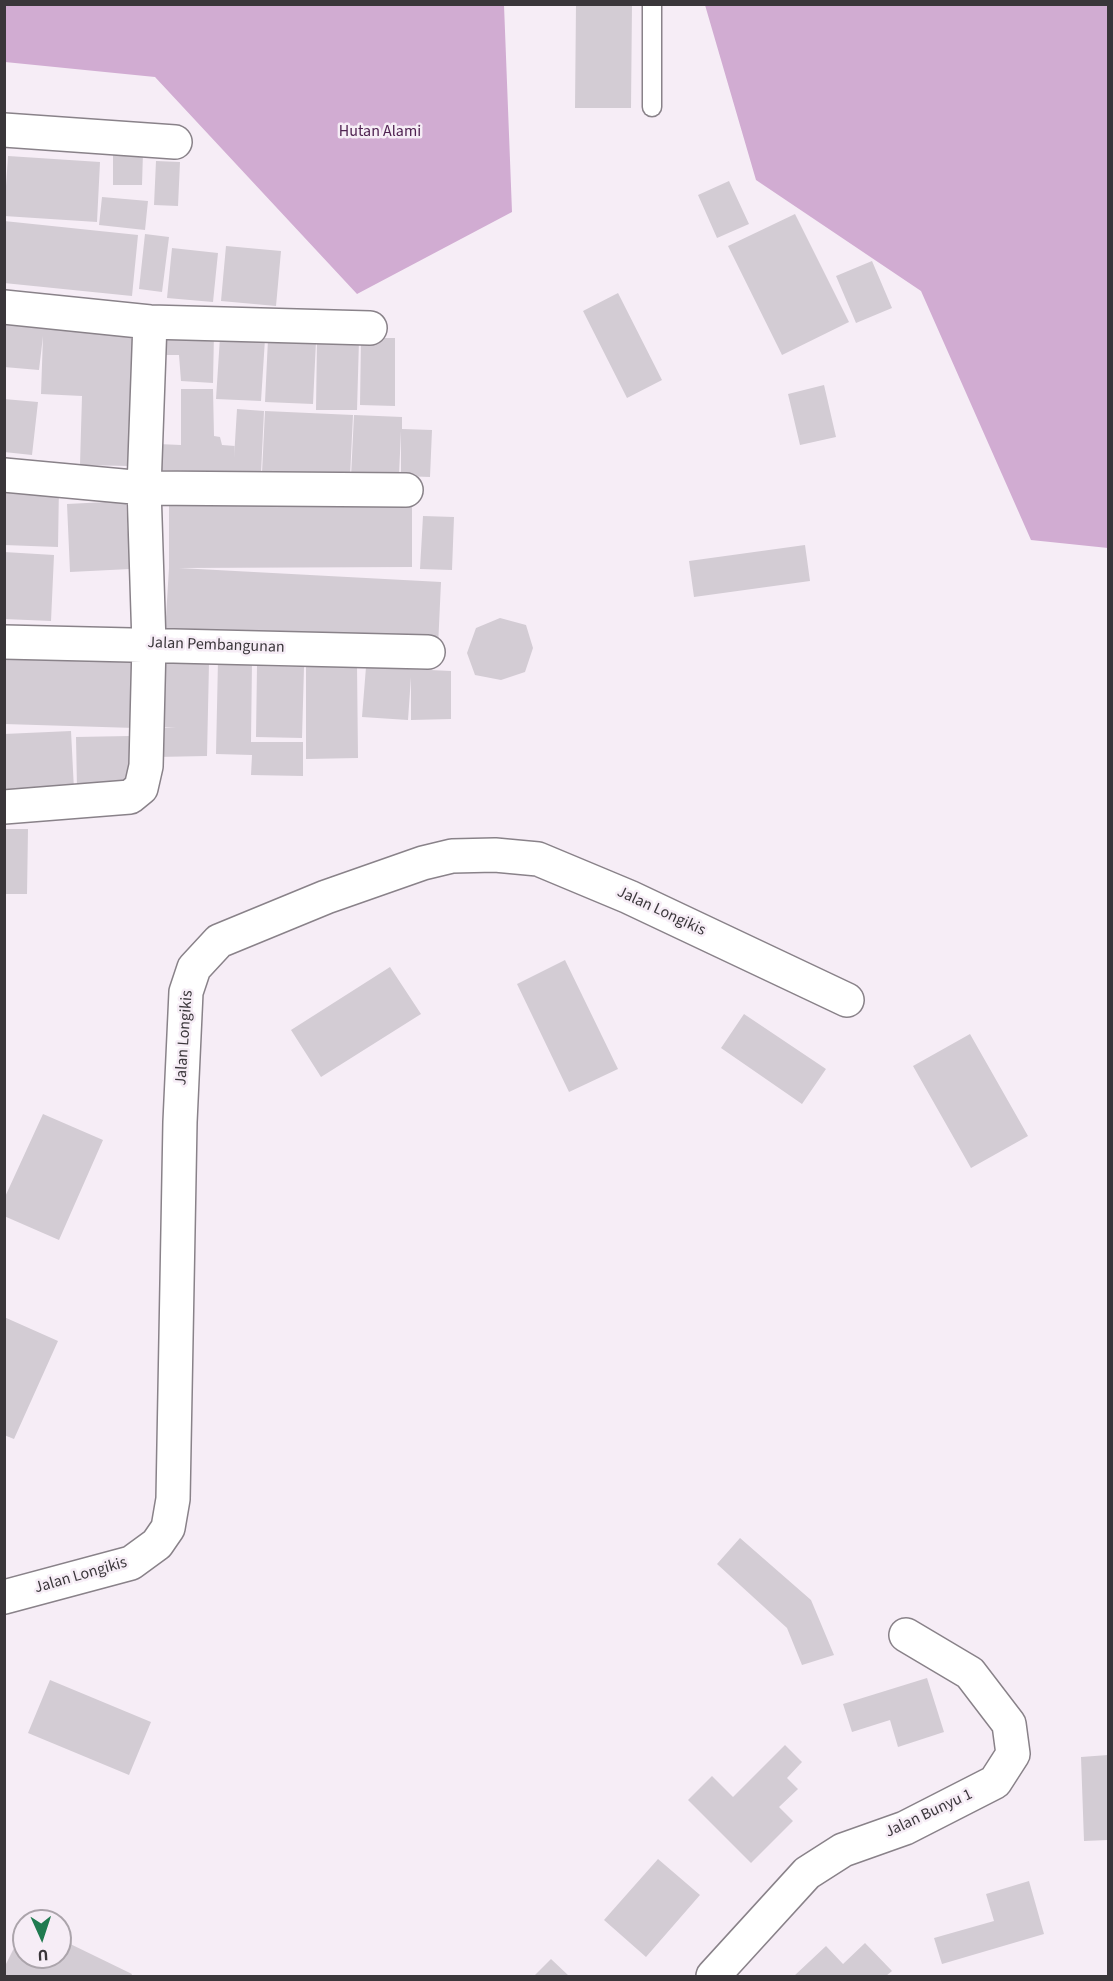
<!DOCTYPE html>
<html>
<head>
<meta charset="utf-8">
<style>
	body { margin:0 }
	#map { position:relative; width:1113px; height:1981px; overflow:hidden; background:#f6edf6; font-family:"Source Sans 3",sans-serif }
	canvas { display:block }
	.frame { position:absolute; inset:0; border:6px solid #3a363a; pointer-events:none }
	.north { position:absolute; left:12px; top:1909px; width:60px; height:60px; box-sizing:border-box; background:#f6edf6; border:2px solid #aba4ab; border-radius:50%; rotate:177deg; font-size:16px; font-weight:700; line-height:24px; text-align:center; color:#3a363a }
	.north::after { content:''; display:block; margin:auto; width:21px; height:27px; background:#1f7b50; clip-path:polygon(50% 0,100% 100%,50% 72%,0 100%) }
</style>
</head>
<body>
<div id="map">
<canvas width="1113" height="1981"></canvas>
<div class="frame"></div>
<div class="north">U</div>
</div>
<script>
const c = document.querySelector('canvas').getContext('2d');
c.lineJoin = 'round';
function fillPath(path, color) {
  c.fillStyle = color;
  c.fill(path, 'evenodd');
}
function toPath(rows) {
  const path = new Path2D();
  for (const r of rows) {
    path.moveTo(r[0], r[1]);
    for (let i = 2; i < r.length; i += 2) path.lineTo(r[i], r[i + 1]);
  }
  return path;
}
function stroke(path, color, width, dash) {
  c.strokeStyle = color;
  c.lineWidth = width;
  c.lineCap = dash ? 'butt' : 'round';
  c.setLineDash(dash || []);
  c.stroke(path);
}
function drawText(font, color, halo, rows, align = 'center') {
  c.font = font + ' "Source Sans 3",sans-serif';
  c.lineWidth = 5;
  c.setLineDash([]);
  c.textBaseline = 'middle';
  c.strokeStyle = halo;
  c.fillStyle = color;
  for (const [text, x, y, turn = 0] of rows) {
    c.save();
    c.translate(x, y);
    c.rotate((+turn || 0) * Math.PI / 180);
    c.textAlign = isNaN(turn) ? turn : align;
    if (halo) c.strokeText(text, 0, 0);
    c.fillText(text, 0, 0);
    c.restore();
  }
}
const forest = toPath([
	[4,5,504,5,512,212,357,294,155,77,5,62],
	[705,5,1108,5,1108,548,1031,540,921,291,756,180]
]);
const building = toPath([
	[576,4,632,4,631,108,575,108],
	[113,151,143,152,142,185,113,185],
	[8,156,100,162,97,222,4,216],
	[156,161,180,162,178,206,154,205],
	[729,181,749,224,717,238,698,195],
	[102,197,148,201,145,230,99,225],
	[795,214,849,322,782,355,728,246],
	[4,221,138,235,132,296,4,283],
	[145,234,169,237,162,292,139,289],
	[226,246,281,251,276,306,221,301],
	[172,248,218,253,213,302,167,298],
	[872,261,892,308,856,323,836,276],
	[618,293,662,380,627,398,583,311],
	[4,320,134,326,129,466,80,465,82,396,41,394,43,336,39,370,4,367],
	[163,332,214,332,213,383,181,381,179,355,162,355],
	[220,337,265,339,261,401,216,399],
	[361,338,395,338,395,406,360,405],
	[268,339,316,341,313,404,265,402],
	[317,339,359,340,357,410,316,410],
	[824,385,836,437,800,445,788,394],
	[181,389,213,389,214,436,220,437,222,445,235,446,234,458,237,409,264,411,261,473,157,470,158,444,181,445],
	[4,399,38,402,32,455,4,452],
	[265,411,353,415,350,477,262,473],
	[354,415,402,417,402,429,432,430,430,477,401,476,401,431,399,475,351,477],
	[4,484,59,485,58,547,4,545],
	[412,497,412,567,179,568,441,582,438,647,165,633,169,568,169,498],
	[126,501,130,569,70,572,67,504],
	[423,516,454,517,452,570,420,569],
	[805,545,810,581,694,597,689,561],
	[4,552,54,555,51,621,4,619],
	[500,618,526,625,533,648,525,672,501,680,475,675,467,653,476,628],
	[4,653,138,657,135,728,4,724],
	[218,660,252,661,251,742,303,742,303,776,251,775,252,755,216,754],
	[160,661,209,663,207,756,156,757,156,728,176,728,158,727],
	[306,665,357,665,358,758,306,759],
	[257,666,304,667,302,738,256,737],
	[366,667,451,671,451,719,411,720,411,677,408,720,362,717],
	[71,731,74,790,4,794,4,734],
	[129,736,131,787,77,789,76,737],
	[4,829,28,829,27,894,4,894],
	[565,960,618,1069,569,1092,517,984],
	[390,967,421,1014,321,1077,291,1030],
	[744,1014,826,1069,802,1104,721,1048],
	[970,1034,1028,1136,971,1168,913,1066],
	[43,1114,103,1140,59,1240,4,1216,4,1199],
	[4,1317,58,1341,14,1439,4,1435],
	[740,1538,811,1600,834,1655,802,1665,787,1628,717,1564],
	[927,1678,944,1732,898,1747,890,1720,852,1732,843,1704],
	[50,1680,151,1722,129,1775,28,1733],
	[785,1745,802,1762,787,1778,798,1789,779,1807,793,1821,751,1863,688,1800,712,1776,733,1797],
	[1108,1755,1108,1840,1084,1841,1081,1757],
	[658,1859,700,1895,646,1957,604,1920],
	[1029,1881,1044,1934,942,1964,934,1938,994,1921,986,1894],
	[24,1928,24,1957,60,1957,60,1939,132,1974,131,1976,4,1976,4,1968],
	[865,1943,892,1971,886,1976,794,1976,826,1946,843,1964],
	[551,1959,569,1976,534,1976]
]);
const service = toPath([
	[652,107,652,4]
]);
const minor = toPath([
	[4,130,175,142],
	[4,307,150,322,370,328],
	[4,475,144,488,406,490],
	[4,642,428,652],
	[4,807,130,797,141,788,146,766,149,644,144,488,150,322],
	[4,1597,131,1563,157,1544,168,1528,173,1499,180,1122,186,992,194,968,219,941,326,897,423,863,452,856,495,855,538,859,629,897,847,1000],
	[713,1976,807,1873,843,1850,905,1828,995,1782,1013,1754,1009,1724,970,1673,906,1635]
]);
const parkNames = [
	["Hutan Alami",380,132]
];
const streetNames = [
	["Jalan Pembangunan",216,646,2],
	["Jalan Longikis",661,912,25],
	["Jalan Longikis",185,1038,-86],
	["Jalan Longikis",81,1576,-16],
	["Jalan Bunyu 1",929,1814,-25]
];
fillPath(forest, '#d1acd2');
fillPath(building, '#d3ccd4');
stroke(service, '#898289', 21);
stroke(minor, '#898289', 36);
stroke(service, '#fff', 18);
stroke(minor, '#fff', 33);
drawText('16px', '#4f2251', '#f6edf6', parkNames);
drawText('16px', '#3a363a', '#f6edf6', streetNames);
</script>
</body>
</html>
